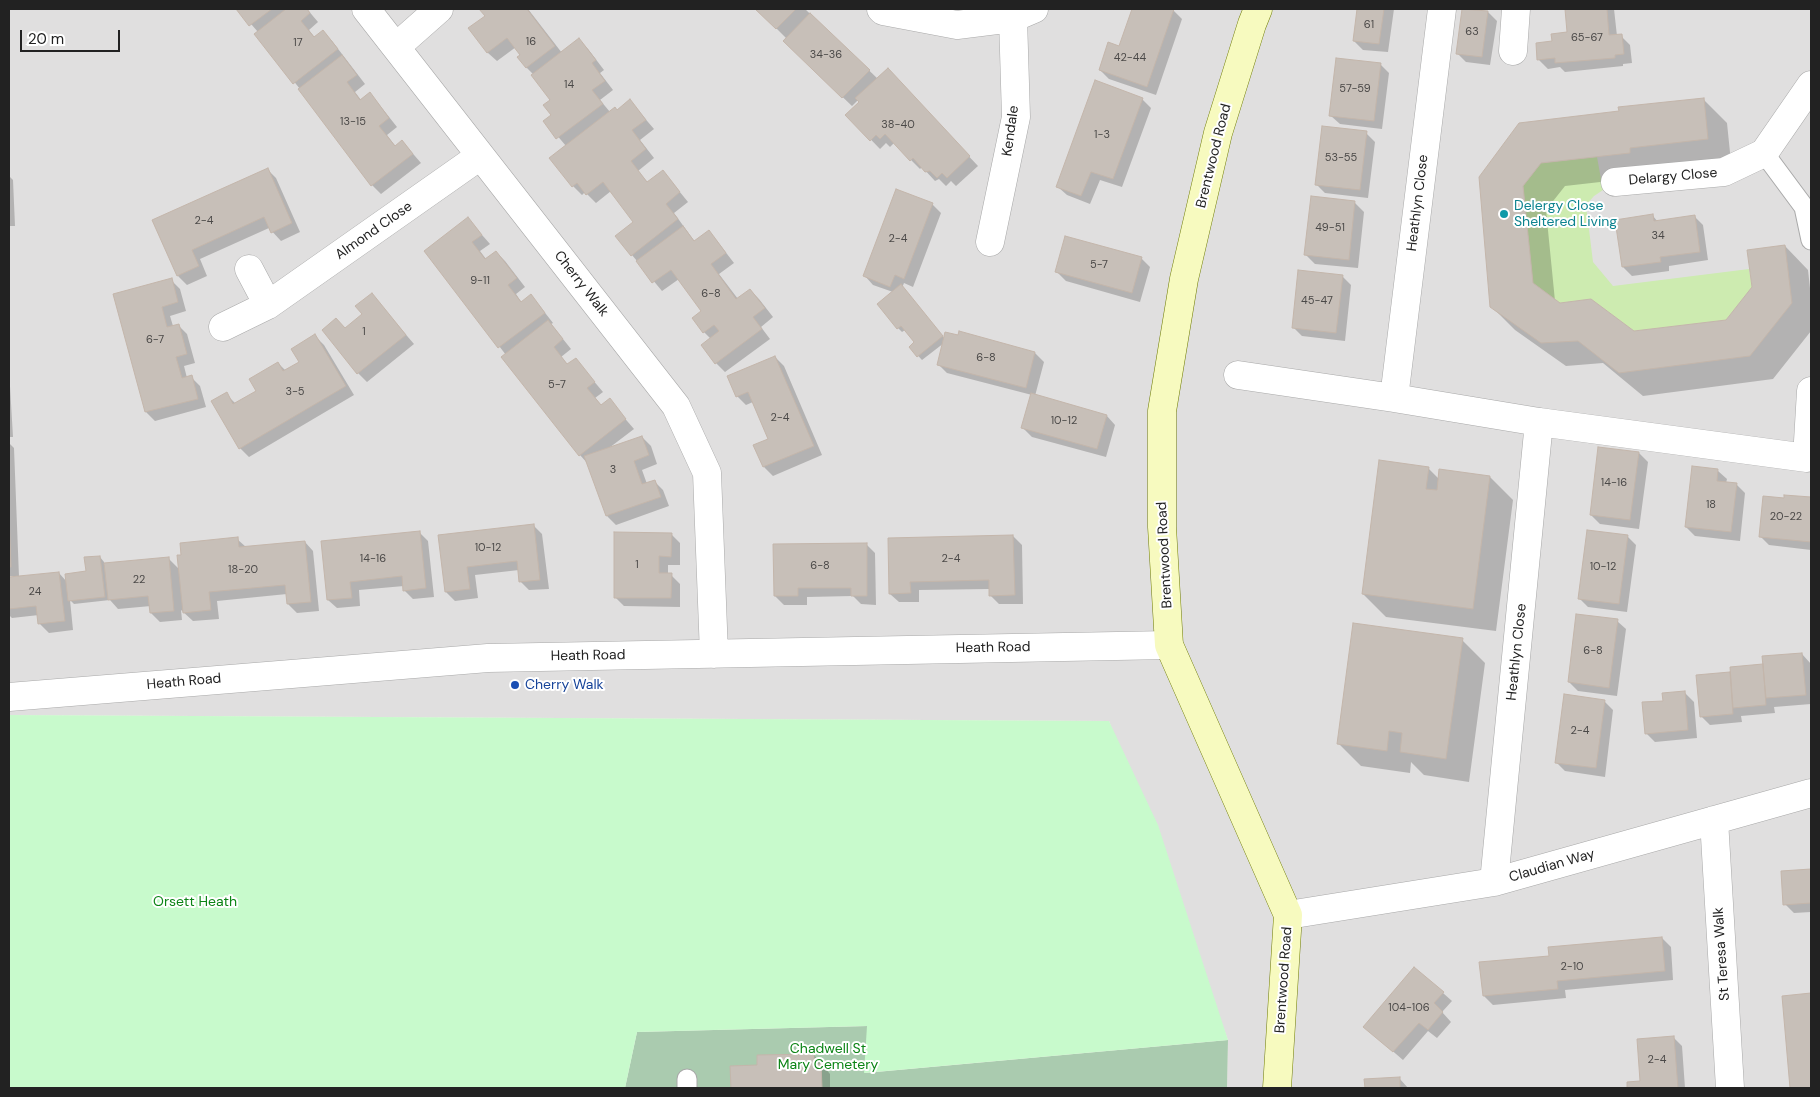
<!DOCTYPE html>
<html>
<head>
<meta charset="utf-8">
<style>
	body { margin:0 }
	#map { position:relative; width:1820px; height:1097px; overflow:hidden; background:#f2efe9; font-family:"DM Sans",sans-serif }
	canvas { display:block }
	.frame { position:absolute; inset:0; border:10px solid #222; pointer-events:none }
	.scale { position:absolute; left:20px; top:30px; width:100px; height:22px; box-sizing:border-box; border:2px solid #222; border-top:0; padding-left:6px; font-size:15px; line-height:18px; white-space:nowrap; color:#222; -webkit-text-stroke:4px #fff; paint-order:stroke }
</style>
</head>
<body>
<div id="map">
<canvas width="1820" height="1097"></canvas>
<div class="frame"></div>
<div class="scale">20 m</div>
</div>
<script>
const c = document.querySelector('canvas').getContext('2d');
c.lineJoin = 'round';
function fillPath(path, color) {
  c.fillStyle = color;
  c.fill(path, 'evenodd');
}
function toPath(rows) {
  const path = new Path2D();
  for (const r of rows) {
    path.moveTo(r[0], r[1]);
    for (let i = 2; i < r.length; i += 2) path.lineTo(r[i], r[i + 1]);
  }
  return path;
}
function stroke(path, color, width, dash) {
  c.strokeStyle = color;
  c.lineWidth = width;
  c.lineCap = dash ? 'butt' : 'round';
  c.setLineDash(dash || []);
  c.stroke(path);
}
function drawText(font, color, halo, rows, align = 'center') {
  c.font = font + ' "DM Sans",sans-serif';
  c.lineWidth = 4;
  c.setLineDash([]);
  c.textBaseline = 'middle';
  c.strokeStyle = halo;
  c.fillStyle = color;
  for (const [text, x, y, turn = 0] of rows) {
    c.save();
    c.translate(x, y);
    c.rotate((+turn || 0) * Math.PI / 180);
    c.textAlign = isNaN(turn) ? turn : align;
    if (halo) c.strokeText(text, 0, 0);
    c.fillText(text, 0, 0);
    c.restore();
  }
}
const residential = toPath([
	[9,9,1811,9,1811,1088,1227,1088,1228,1040,1109,721,9,715]
]);
const grass = toPath([
	[1597,157,1603,190,1594,196,1586,205,1593,262,1613,286,1749,269,1752,287,1726,320,1634,331,1591,299,1560,303,1533,283,1523,186,1541,163]
]);
const cemetery = toPath([
	[868,1026,865,1073,1228,1040,1227,1088,625,1088,637,1032]
]);
const park = toPath([
	[9,715,1109,721,1158,825,1228,1040,864,1073,867,1026,637,1032,625,1088,9,1088]
]);
const shadow = toPath([
	[238,9,307,9,318,22,309,30,315,38,323,32,332,41,365,84,355,92,361,100,369,94,378,103,397,127,387,135,396,147,402,141,421,163,381,194,372,185,300,89,256,34,258,32],
	[481,9,528,9,562,53,579,40,588,49,604,70,600,73,613,90,600,100,610,112,617,111,630,101,654,129,640,140,654,158,638,171,648,183,662,172,671,181,688,202,674,213,695,242,708,232,717,241,734,263,719,274,738,299,750,290,759,299,773,317,761,327,770,339,725,372,716,363,711,339,704,332,703,311,679,279,662,291,632,255,635,222,611,191,596,203,585,192,582,195,573,186,566,146,545,121,553,115,551,100,533,74,526,67,522,55,516,47,497,61,488,53,470,29,486,16],
	[757,9,805,9,878,79,896,79,978,166,956,186,951,181,946,186,939,179,935,181,922,167,920,169,894,143,890,147,886,143,880,149,847,115,860,102,858,100,852,106,784,41,787,39],
	[1134,9,1169,9,1173,10,1182,19,1156,95,1109,79,1100,70,1120,48],
	[1359,9,1394,9,1388,52,1363,50,1354,41],
	[1463,9,1488,12,1497,21,1490,65,1466,62,1457,53],
	[1566,9,1614,9,1617,36,1621,36,1630,45,1632,63,1623,64,1623,66,1565,72,1560,67,1548,69,1539,60,1553,42,1568,33],
	[1380,64,1389,73,1382,129,1340,124,1331,116],
	[1142,99,1151,108,1122,187,1100,180,1090,204,1067,195,1058,187],
	[1703,99,1727,123,1731,162,1653,176,1565,186,1546,210,1555,301,1560,304,1634,332,1727,321,1785,246,1808,270,1811,297,1811,331,1773,379,1643,396,1603,363,1566,366,1515,330,1491,306,1480,177,1620,112],
	[1366,133,1375,142,1368,198,1325,193,1316,184],
	[267,169,276,178,300,232,281,241,269,228,200,259,207,276,187,285,178,276,153,221],
	[9,176,13,180,15,226,9,226],
	[1312,198,1355,203,1364,212,1358,268,1315,264,1306,255],
	[932,204,941,213,913,287,904,283,902,288,945,339,1035,353,1044,362,1035,396,1107,416,1115,425,1106,457,1032,437,1023,428,1032,395,947,373,938,364,944,343,922,360,910,347,916,343,905,330,902,332,898,328,893,292,873,285,865,276],
	[1653,216,1658,222,1694,216,1703,225,1708,260,1669,266,1669,271,1632,276,1623,267],
	[468,219,490,244,480,251,486,259,496,252,505,261,525,287,516,294,522,303,531,296,539,305,553,323,551,324,571,349,561,357,568,365,576,360,603,392,595,398,602,406,609,400,634,429,609,448,642,437,651,446,657,464,642,470,647,484,654,481,663,490,669,506,616,525,607,516,588,464,580,455,503,357,506,355,426,251],
	[1141,258,1150,267,1140,302,1066,281,1057,272],
	[1342,276,1351,285,1345,341,1302,336,1293,327],
	[171,280,180,289,186,311,170,316,173,326,178,325,187,334,195,363,184,366,187,378,191,377,200,386,206,407,155,421,146,412,115,295],
	[371,294,414,344,367,382,358,373,346,329,364,314],
	[315,336,324,345,354,395,249,457,240,448,226,394,236,404,257,391,278,363,286,371,300,363],
	[775,357,784,366,822,455,773,476,764,467,755,446,770,440,753,402,746,405,737,396],
	[9,369,13,437,9,437],
	[9,443,14,448,19,577,59,573,67,582,87,572,100,557,104,562,104,565,168,558,180,570,237,539,246,547,305,542,313,551,319,611,297,613,288,604,287,594,217,601,219,619,193,621,181,610,182,620,160,622,151,613,151,606,118,609,110,600,74,604,70,600,73,630,49,633,40,624,39,615,12,618,9,615,9,579,18,578,18,576,9,576],
	[1639,453,1648,462,1639,529,1600,524,1591,515],
	[1428,468,1439,479,1490,477,1513,500,1496,631,1386,617,1363,594],
	[1718,471,1727,479,1726,483,1736,484,1745,493,1740,541,1695,536,1686,527],
	[1786,496,1811,499,1811,550,1769,545,1760,536,1785,499],
	[533,525,542,534,549,589,529,590,520,581,519,570,475,575,478,598,455,601,446,592,439,536],
	[419,532,428,541,434,597,413,599,404,590,404,586,359,590,360,606,337,608,328,600,323,542],
	[671,534,680,543,680,565,668,565,668,575,671,575,680,584,680,607,624,606,615,597],
	[1013,536,1022,545,1023,604,999,604,990,595,990,589,919,590,919,602,899,602,890,594,889,540],
	[1627,536,1636,545,1627,612,1588,607,1579,598],
	[866,544,875,553,876,605,861,604,853,596,807,597,807,605,784,605,775,596],
	[1617,621,1626,629,1617,696,1578,691,1569,682],
	[1462,640,1485,663,1469,782,1424,775,1411,762,1410,773,1361,766,1338,743],
	[1802,654,1811,664,1811,704,1774,707,1775,713,1741,716,1742,722,1710,725,1701,716,1698,676,1732,673],
	[1685,693,1694,702,1697,738,1655,742,1646,733],
	[1604,701,1613,710,1605,777,1565,771,1556,762],
	[1811,870,1811,912,1794,913,1785,904,1782,872],
	[1662,938,1671,947,1673,980,1565,990,1566,998,1493,1005,1484,996,1550,957],
	[1443,993,1452,1001,1442,1012,1451,1022,1437,1038,1428,1031,1403,1060,1374,1035],
	[1811,994,1811,1088,1791,1088,1783,997],
	[1673,1037,1682,1046,1685,1088,1628,1088,1628,1083,1641,1082],
	[814,1055,830,1074,830,1088,732,1088,731,1067,758,1066],
	[1399,1078,1408,1088,1366,1088,1366,1081]
]);
const building = toPath([
	[236,9,272,9,249,26,236,9],
	[286,9,307,9,310,13,301,21,314,37,323,30,338,49,293,84,254,34,286,9],
	[479,9,527,9,555,46,526,68,517,57,520,55,507,38,487,53,468,28,485,16,479,9],
	[755,9,796,9,776,29,755,9],
	[1132,9,1174,9,1147,87,1099,70,1108,42,1119,46,1132,9],
	[1357,9,1384,9,1379,44,1353,41,1357,9],
	[1462,9,1488,11,1482,57,1456,54,1462,9],
	[1565,9,1607,9,1609,35,1622,34,1624,54,1615,55,1615,58,1555,63,1555,58,1537,60,1536,43,1552,41,1551,34,1567,32,1565,9],
	[810,13,870,70,842,98,783,41,810,13],
	[579,38,596,60,592,63,605,81,592,90,603,104,556,139,543,121,551,115,543,105,550,100,531,75,579,38],
	[342,55,357,75,347,82,360,100,370,92,389,118,379,126,395,146,402,140,413,154,371,186,298,89,342,55],
	[1336,58,1381,63,1374,121,1329,116,1336,58],
	[888,68,970,156,947,178,942,173,937,178,930,171,925,172,913,158,910,161,885,134,880,139,876,135,870,141,845,115,859,102,855,98,888,68],
	[1095,80,1143,98,1113,179,1091,172,1081,196,1056,187,1095,80],
	[1704,98,1708,139,1630,148,1630,153,1541,163,1523,186,1533,283,1560,303,1591,299,1634,331,1726,320,1752,287,1747,250,1785,245,1792,303,1750,356,1619,373,1578,341,1541,343,1490,307,1479,177,1519,123,1619,111,1618,107,1704,98],
	[630,99,646,120,632,130,646,149,631,161,647,182,663,170,680,192,666,204,678,219,631,256,615,236,633,222,603,182,586,195,577,183,572,187,549,158,615,107,617,110,630,99],
	[1322,126,1367,131,1360,190,1315,185,1322,126],
	[268,168,292,223,271,233,264,217,192,250,199,266,177,276,152,220,268,168],
	[896,189,933,203,904,279,895,275,890,287,863,276,896,189],
	[1311,196,1355,201,1349,260,1304,255,1311,196],
	[1653,214,1654,221,1695,215,1700,252,1660,257,1661,262,1622,267,1615,220,1653,214],
	[468,217,482,235,472,242,485,259,496,251,517,278,508,285,521,302,531,294,545,313,498,348,424,251,468,217],
	[683,226,694,241,709,230,726,253,711,264,736,299,750,289,765,308,753,317,762,329,715,364,701,345,719,331,714,325,703,333,692,318,701,311,671,270,652,283,636,261,683,226],
	[1065,236,1142,257,1132,293,1055,272,1065,236],
	[1298,270,1343,275,1336,333,1292,328,1298,270],
	[172,278,178,302,162,307,167,327,179,324,187,354,176,357,182,378,192,375,198,399,145,412,113,294,172,278],
	[901,284,943,336,917,357,909,347,914,342,901,326,897,329,877,304,901,284],
	[372,293,406,335,357,374,322,330,336,318,345,328,362,314,355,306,372,293],
	[548,320,563,339,554,347,567,364,576,358,595,382,587,388,601,405,610,398,626,419,579,456,501,357,548,320],
	[959,331,1035,352,1026,388,937,365,945,332,958,335,959,331],
	[315,334,346,386,239,449,211,401,227,392,233,404,256,391,249,379,278,362,283,371,299,362,291,349,315,334],
	[775,356,814,446,763,467,753,445,768,439,748,392,736,397,727,376,775,356],
	[1031,393,1107,415,1097,449,1021,428,1031,393],
	[642,436,649,455,634,461,642,484,655,480,661,497,606,516,584,456,642,436],
	[1598,447,1639,452,1630,520,1590,515,1598,447],
	[1379,460,1429,467,1426,489,1437,490,1439,469,1490,476,1473,609,1362,594,1379,460],
	[1692,466,1718,469,1717,481,1737,483,1731,532,1685,527,1692,466],
	[1784,495,1811,497,1811,542,1759,537,1763,496,1784,498,1784,495],
	[9,515,11,567,9,567,9,515],
	[534,524,540,580,519,582,517,561,467,567,470,589,445,592,438,535,534,524],
	[1587,530,1628,535,1619,604,1578,599,1587,530],
	[420,531,426,588,403,591,402,576,350,582,352,598,327,600,321,541,420,531],
	[614,532,672,533,671,557,659,556,659,573,672,573,671,598,614,598,614,532],
	[1013,535,1015,595,989,596,989,580,910,582,911,593,889,594,888,538,1013,535],
	[238,537,239,547,305,541,311,602,287,604,285,585,209,592,211,610,183,613,177,555,181,555,180,543,238,537],
	[867,543,867,596,851,596,851,588,798,588,798,596,774,596,773,544,867,543],
	[100,556,105,597,68,601,65,574,86,571,84,557,100,556],
	[169,557,174,611,150,613,148,596,108,600,104,563,169,557],
	[59,572,65,621,38,624,36,606,9,609,9,577,59,572],
	[1576,614,1618,619,1609,688,1568,682,1576,614],
	[1353,623,1463,638,1446,759,1400,752,1402,733,1389,731,1387,751,1337,744,1353,623],
	[1802,653,1806,695,1766,698,1762,656,1802,653],
	[1763,664,1766,705,1733,708,1730,667,1763,664],
	[1730,672,1733,714,1700,717,1696,675,1730,672],
	[1685,691,1688,730,1645,734,1642,702,1663,701,1662,693,1685,691],
	[1564,694,1605,700,1596,768,1555,763,1564,694],
	[1811,869,1811,903,1783,905,1781,871,1811,869],
	[1662,937,1665,971,1557,981,1558,989,1483,996,1479,962,1549,956,1548,947,1662,937],
	[1414,967,1444,992,1434,1003,1443,1012,1428,1030,1419,1023,1393,1052,1363,1027,1414,967],
	[1811,993,1811,1088,1790,1088,1782,996,1811,993],
	[1674,1036,1678,1088,1627,1088,1627,1082,1640,1081,1637,1039,1674,1036],
	[814,1054,814,1064,821,1064,822,1088,731,1088,730,1066,757,1065,757,1055,814,1054],
	[1400,1077,1400,1088,1365,1088,1364,1079,1400,1077]
]);
const lane = toPath([
	[1764,153,1804,207,1811,240],
	[687,1079,687,1088]
]);
const street = toPath([
	[366,9,676,406,707,473,714,654],
	[881,9,883,11,957,25,1013,18,1034,9],
	[1442,9,1394,398,1539,422,1807,458,1811,391],
	[396,47,439,9],
	[1513,51,1516,9],
	[1615,182,1724,172,1764,153,1811,85],
	[990,242,1016,117,1013,18],
	[249,269,268,305],
	[223,327,268,305,480,156],
	[1238,375,1394,398],
	[9,697,488,658,1169,645],
	[1714,820,1730,1088],
	[1494,882,1539,422],
	[1288,915,1494,882,1811,793]
]);
const secondary = toPath([
	[1258,9,1252,24,1218,133,1184,279,1162,411,1162,527,1169,645,1288,915,1277,1088]
]);
const markers = [
	[1504,214,5,"#0f9aa8"],
	[515,685,5,"#1a4fb4"]
];
const numberNames = [
	["61",1369,25],
	["63",1472,32],
	["65-67",1587,38],
	["16",531,42],
	["17",298,43],
	["34-36",826,55],
	["42-44",1130,58],
	["14",569,85],
	["57-59",1355,89],
	["13-15",353,122],
	["38-40",898,125],
	["1-3",1102,135],
	["53-55",1341,158],
	["2-4",204,221],
	["49-51",1330,228],
	["34",1658,236],
	["2-4",898,239],
	["5-7",1099,265],
	["9-11",480,281],
	["6-8",711,294],
	["45-47",1317,301],
	["1",364,332],
	["6-7",155,340],
	["6-8",986,358],
	["5-7",557,385],
	["3-5",295,392],
	["2-4",780,418],
	["10-12",1064,421],
	["3",613,470],
	["14-16",1614,483],
	["18",1711,505],
	["20-22",1786,517],
	["10-12",488,548],
	["14-16",373,559],
	["2-4",951,559],
	["1",637,565],
	["6-8",820,566],
	["10-12",1603,567],
	["18-20",243,570],
	["22",139,580],
	["24",35,592],
	["6-8",1593,651],
	["2-4",1580,731],
	["2-10",1572,967],
	["104-106",1409,1008],
	["2-4",1657,1060]
];
const streetNames = [
	["Kendale",1011,131,-82],
	["Brentwood Road",1214,156,-76],
	["Delargy Close",1673,177,-5],
	["Heathlyn Close",1418,203,-83],
	["Almond Close",374,231,-35],
	["Cherry Walk",581,284,52],
	["Brentwood Road",1165,555,-93],
	["Heath Road",993,648,-1],
	["Heathlyn Close",1517,652,-84],
	["Heath Road",588,656,-1],
	["Heath Road",184,682,-5],
	["Claudian Way",1552,866,-16],
	["St Teresa Walk",1722,954,-94],
	["Brentwood Road",1284,980,-86]
];
const cultureNames = [
	["Delergy Close",1514,206],
	["Sheltered Living",1514,222]
];
const transitNames = [
	["Cherry Walk",525,685]
];
const parkNames = [
	["Orsett Heath",195,902],
	["Chadwell St",828,1049],
	["Mary Cemetery",828,1065]
];
fillPath(residential, '#e0dfdf');
fillPath(grass, '#cdebb0');
fillPath(cemetery, '#aacbaf');
fillPath(park, '#c8facc');
fillPath(shadow, '#0003');
fillPath(building, '#c7bfb8');
stroke(building, '#c4b6ab', 1);
stroke(lane, '#a9a9a9', 21);
stroke(street, '#a9a9a9', 29);
stroke(secondary, '#707d05', 29);
stroke(lane, '#fff', 19);
stroke(street, '#fff', 28);
stroke(secondary, '#f7fabf', 28);
for (const [x, y, r, color] of markers) {
  const dot = new Path2D();
  dot.arc(x, y, r, 0, 2 * Math.PI);
  c.fillStyle = color;
  c.fill(dot);
  stroke(dot, '#fff', 2);
}
drawText('11px', '#4b4948', null, numberNames);
drawText('14px', '#222', '#fff', streetNames);
drawText('14px', '#0d838f', '#fff', cultureNames, 'left');
drawText('14px', '#164399', '#fff', transitNames, 'left');
drawText('14px', '#0c8416', '#fff', parkNames);
</script>
</body>
</html>
